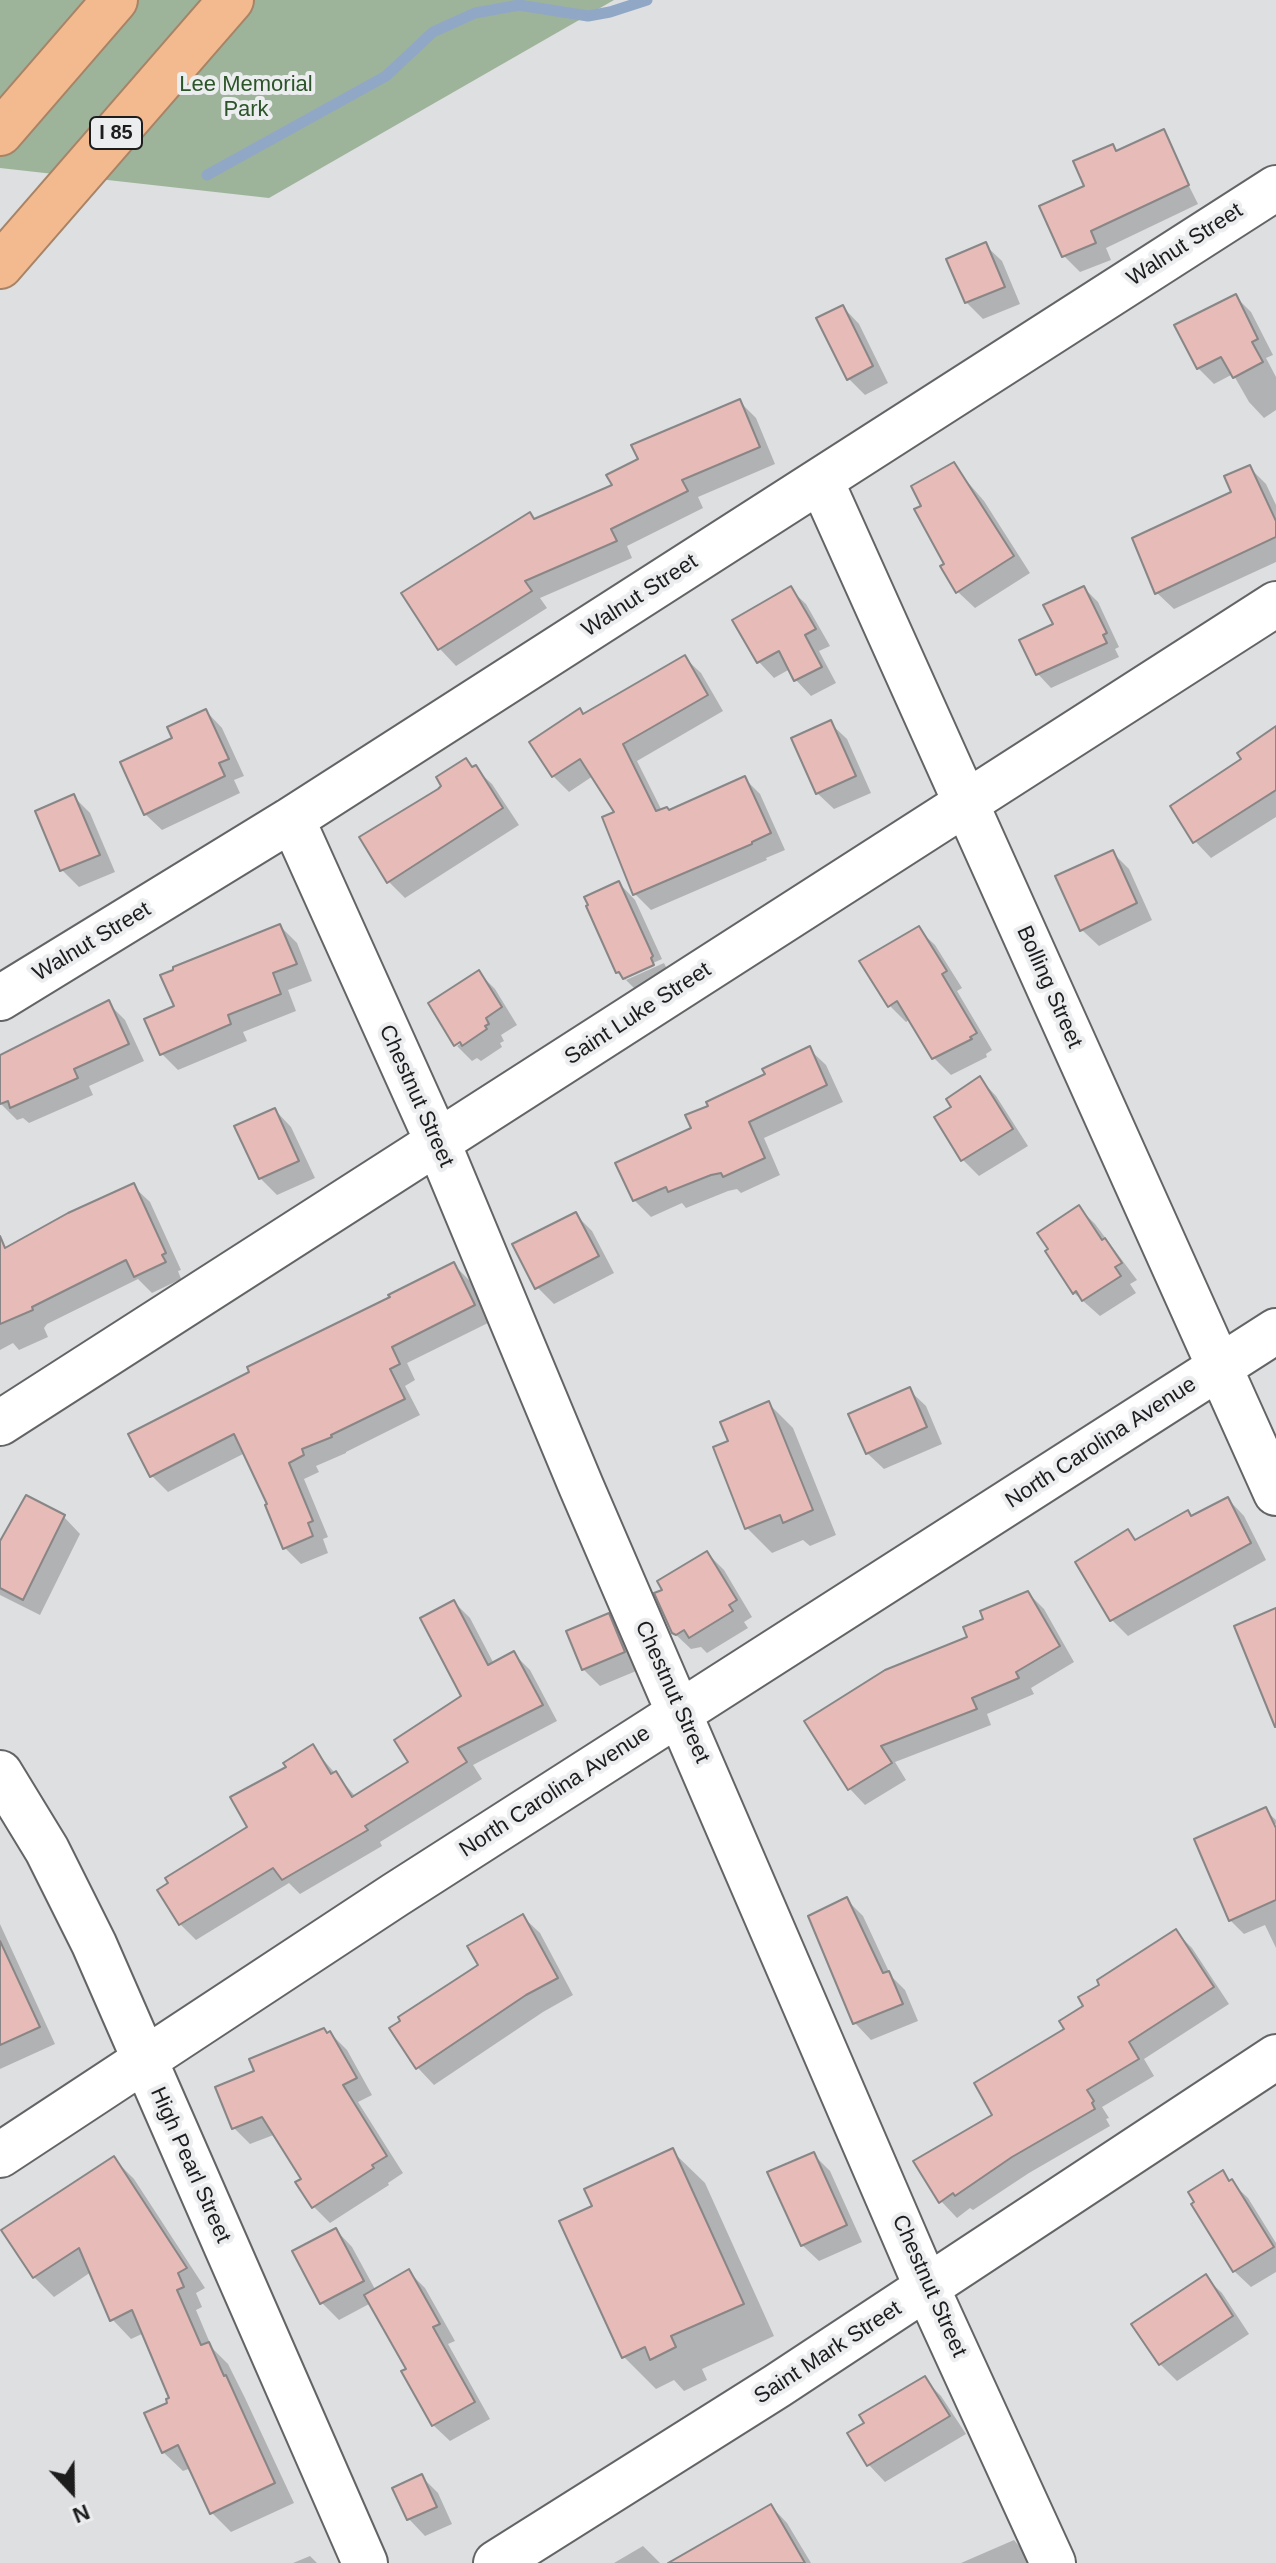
<!DOCTYPE html>
<html>
<head>
<meta charset="utf-8">
<style>
	body { margin:0 }
	#map { position:relative; width:1276px; height:2563px; overflow:hidden; background:#dedfe0; font-family:Arial,sans-serif }
	canvas { display:block }
	.north { position:absolute; left:32px; top:2451px; width:80px; height:80px; -webkit-text-stroke:6px #ebedee; paint-order:stroke; rotate:158deg; font-size:22px; font-weight:700; line-height:32px; text-align:center; color:#1d1d1e }
	.north::after { content:''; display:block; margin:auto; width:28px; height:36px; background:#1d1d1e; clip-path:polygon(50% 0,100% 100%,50% 72%,0 100%) }
</style>
</head>
<body>
<div id="map">
<canvas width="1276" height="2563"></canvas>
<div class="north">N</div>
</div>
<script>
const c = document.querySelector('canvas').getContext('2d');
c.lineJoin = 'round';
function fillPath(path, color) {
  c.fillStyle = color;
  c.fill(path, 'evenodd');
}
function toPath(rows) {
  const path = new Path2D();
  for (const r of rows) {
    path.moveTo(r[0], r[1]);
    for (let i = 2; i < r.length; i += 2) path.lineTo(r[i], r[i + 1]);
  }
  return path;
}
function stroke(path, color, width, dash) {
  c.strokeStyle = color;
  c.lineWidth = width;
  c.lineCap = dash ? 'butt' : 'round';
  c.setLineDash(dash || []);
  c.stroke(path);
}
function drawText(font, color, halo, rows, align = 'center') {
  c.font = font + ' Arial,sans-serif';
  c.lineWidth = 8;
  c.setLineDash([]);
  c.textBaseline = 'middle';
  c.strokeStyle = halo;
  c.fillStyle = color;
  for (const [text, x, y, turn = 0] of rows) {
    c.save();
    c.translate(x, y);
    c.rotate((+turn || 0) * Math.PI / 180);
    c.textAlign = isNaN(turn) ? turn : align;
    if (halo) c.strokeText(text, 0, 0);
    c.fillText(text, 0, 0);
    c.restore();
  }
}
const green = toPath([
	[0,0,614,0,269,198,0,168]
]);
const shadow = toPath([
	[1113,147,1119,152,1172,152,1198,204,1106,248,1111,260,1080,272,1064,256,1087,187],
	[985,245,1002,261,1020,304,983,319,966,302],
	[1235,296,1251,312,1273,355,1266,358,1276,377,1276,410,1264,418,1249,402,1233,374,1214,384,1198,368,1177,326],
	[843,307,859,324,888,383,865,395,848,378],
	[739,401,756,418,775,464,698,497,703,508,627,546,632,558,540,598,547,608,456,666,440,649,404,593,530,514,536,520,614,486],
	[953,465,984,501,1030,573,975,608,958,592,924,507],
	[1249,467,1266,484,1276,505,1276,562,1174,609,1157,593,1234,493],
	[1084,588,1098,602,1119,647,1115,649,1119,657,1051,688,1037,673,1055,625],
	[790,589,806,604,830,646,819,651,836,683,811,696,796,680,790,669,774,678,759,662],
	[685,658,701,673,723,711,637,761,662,811,670,812,744,778,760,794,785,850,766,858,767,860,651,910,635,894,617,813,593,776,569,792,553,776,584,715],
	[206,711,222,728,244,776,234,780,240,793,162,830,145,814,175,739],
	[830,723,847,739,871,793,834,809,817,793],
	[1276,730,1276,817,1211,858,1195,841,1244,760],
	[466,760,492,784,519,825,405,898,389,882,439,791],
	[74,797,90,813,115,872,79,887,62,870],
	[1112,852,1129,869,1152,920,1099,946,1082,930],
	[619,883,635,900,662,959,626,975,626,980,618,972],
	[280,926,297,943,312,981,288,990,296,1011,243,1032,247,1041,178,1070,162,1054,176,1007],
	[918,929,935,945,962,988,957,991,992,1050,986,1054,987,1057,951,1075,934,1058,910,1019,906,1022,889,1005],
	[664,963,669,973,641,995,626,980],
	[479,973,495,989,517,1025,501,1035,504,1041,500,1043,502,1047,481,1061,477,1058,472,1061,457,1046,469,1038,457,1042,455,1045],
	[108,1003,125,1020,144,1061,89,1086,93,1095,29,1123,23,1118,17,1120,0,1103,0,1055],
	[809,1049,826,1065,843,1102,764,1138,780,1175,741,1193,737,1189,728,1191,686,1208,682,1203,651,1217,634,1200,711,1106],
	[980,1079,996,1096,1028,1146,979,1176,963,1160,954,1107],
	[275,1110,291,1127,315,1178,277,1195,260,1178],
	[133,1186,150,1202,181,1270,178,1271,181,1279,152,1293,138,1279,47,1324,44,1328,48,1337,19,1350,13,1343,0,1350,0,1252],
	[1079,1208,1095,1224,1137,1280,1130,1284,1136,1293,1100,1316,1074,1293],
	[575,1214,592,1231,614,1273,554,1304,537,1287],
	[454,1265,470,1281,490,1322,407,1363,415,1380,405,1386,420,1415,346,1452,346,1453,316,1466,319,1472,304,1479,328,1537,323,1539,328,1553,301,1564,285,1548,270,1505,245,1453,168,1492,152,1476,392,1298],
	[909,1390,926,1406,942,1444,884,1469,867,1453],
	[768,1403,793,1428,836,1535,810,1546,803,1540,772,1553,747,1528,716,1448,730,1442],
	[1228,1499,1244,1516,1266,1560,1128,1636,1111,1619,1128,1531,1137,1541,1188,1513,1192,1517],
	[64,1517,80,1534,40,1615,0,1595,0,1545],
	[707,1553,724,1570,752,1617,744,1622,748,1628,707,1653,701,1647,691,1649,673,1632],
	[1028,1593,1044,1609,1074,1662,1031,1688,1034,1694,987,1714,991,1725,895,1762,906,1780,865,1805,850,1789,807,1722,970,1638,986,1620],
	[454,1602,470,1618,494,1664,514,1654,530,1670,557,1721,473,1765,482,1779,380,1842,382,1846,300,1894,289,1883,196,1940,180,1924,288,1768,312,1747,356,1797,411,1763,463,1696],
	[608,1615,625,1632,641,1669,600,1686,583,1669],
	[1265,1810,1276,1820,1276,1824,1271,1823,1276,1833,1276,1948,1265,1925,1244,1934,1230,1920],
	[847,1900,863,1916,891,1976,905,1990,918,2021,871,2040,855,2023],
	[523,1917,540,1933,573,1995,543,2012,434,2085,418,2068,392,2029,481,1965],
	[0,1924,55,2044,0,2069],
	[1176,1932,1192,1948,1229,2004,1144,2059,1154,2076,1102,2107,1109,2118,1106,2119,1110,2126,1029,2173,973,2210,970,2208,957,2218,941,2201,995,2116,1086,2007],
	[330,2033,347,2050,372,2095,358,2102,403,2173,388,2183,389,2185,330,2223,313,2206,304,2179,276,2134,250,2144,234,2128,257,2072],
	[672,2151,705,2183,774,2336,702,2369,707,2380,684,2391,674,2380,656,2389,624,2357,594,2207],
	[813,2154,830,2171,862,2242,819,2261,802,2245],
	[114,2159,134,2179,205,2288,196,2293,202,2307,196,2310,212,2348,228,2364,245,2398,294,2503,231,2532,211,2512,191,2468,183,2471,163,2452,172,2399,144,2333,131,2339,112,2319,91,2272,54,2297,34,2277],
	[1222,2173,1248,2198,1276,2243,1276,2272,1251,2287,1234,2271],
	[336,2230,352,2247,376,2291,409,2272,425,2288,455,2341,448,2344,490,2419,450,2441,433,2425,409,2370,371,2303,339,2320,322,2303,294,2252],
	[1205,2277,1222,2293,1249,2334,1177,2381,1160,2364],
	[924,2379,941,2396,966,2434,885,2482,869,2465,850,2433,867,2424],
	[422,2477,438,2493,452,2524,425,2536,409,2519],
	[771,2506,787,2523,811,2563,668,2563],
	[1014,2540,1033,2563,961,2563],
	[643,2546,660,2563,614,2563],
	[310,2556,317,2563,293,2563]
]);
const stream = toPath([
	[207,175,386,76,433,32,475,13,519,5,588,16,610,12,647,0]
]);
const building = toPath([
	[1164,129,1189,185,1091,231,1096,243,1062,257,1039,206,1084,186,1073,161,1113,144,1116,151,1164,129],
	[986,242,1005,287,965,303,946,259,986,242],
	[1236,294,1258,339,1252,342,1263,362,1233,378,1221,357,1197,369,1174,325,1236,294],
	[843,305,873,366,847,380,816,318,843,305],
	[740,399,760,447,682,480,688,491,611,529,617,541,525,581,532,591,438,650,401,593,530,512,534,519,612,485,606,475,638,459,631,445,740,399],
	[954,462,1014,556,956,593,940,566,944,564,914,509,921,506,911,486,954,462],
	[1250,465,1276,521,1276,537,1155,594,1132,538,1231,492,1224,476,1250,465],
	[791,586,816,629,805,635,822,667,794,681,779,651,757,663,732,620,791,586],
	[1084,586,1107,633,1103,635,1107,643,1036,675,1019,640,1053,624,1043,605,1084,586],
	[685,655,708,695,623,744,656,811,667,807,669,810,745,776,771,833,752,842,752,844,633,895,602,817,614,812,580,759,552,777,529,742,580,708,583,714,685,655],
	[206,709,229,759,219,763,225,776,144,815,120,762,172,738,167,727,206,709],
	[831,720,856,776,816,794,791,738,831,720],
	[1276,726,1276,790,1193,843,1170,806,1241,759,1237,753,1276,726],
	[466,758,472,767,476,765,503,808,387,883,359,837,438,789,441,786,436,777,466,758],
	[74,794,100,855,60,871,35,811,74,794],
	[1113,850,1137,903,1080,931,1055,876,1113,850],
	[619,881,653,956,651,958,654,965,623,979,619,972,616,973,586,906,588,905,584,897,619,881],
	[280,924,297,964,273,973,281,994,228,1015,231,1024,160,1055,144,1019,174,1006,160,975,173,970,173,967,280,924],
	[919,926,947,971,942,974,977,1033,970,1037,972,1039,932,1059,897,1001,888,1007,859,961,919,926],
	[479,970,502,1007,486,1018,489,1024,485,1026,487,1029,462,1046,460,1042,454,1046,428,1003,479,970],
	[109,1000,129,1044,74,1069,78,1078,10,1108,8,1101,0,1104,0,1055,109,1000],
	[810,1046,827,1085,749,1122,765,1158,723,1177,721,1173,711,1175,668,1192,666,1187,633,1201,615,1163,691,1128,685,1115,708,1106,706,1102,765,1074,762,1069,810,1046],
	[980,1076,1013,1129,961,1161,934,1117,951,1107,946,1099,980,1076],
	[275,1108,299,1161,259,1179,234,1126,275,1108],
	[134,1183,166,1253,162,1255,166,1262,134,1277,126,1260,32,1307,33,1310,0,1324,0,1236,5,1248,68,1213,134,1183],
	[1079,1205,1102,1240,1105,1238,1122,1263,1115,1267,1121,1276,1082,1301,1076,1291,1073,1294,1045,1251,1048,1249,1037,1233,1079,1205],
	[576,1212,599,1256,535,1289,512,1244,576,1212],
	[454,1262,475,1305,392,1347,400,1364,390,1369,405,1399,331,1435,332,1437,302,1449,304,1455,289,1463,313,1521,308,1523,313,1536,283,1549,265,1505,267,1504,234,1434,150,1477,128,1434,249,1372,247,1367,390,1297,388,1295,454,1262],
	[910,1387,927,1427,866,1454,848,1414,910,1387],
	[769,1401,813,1510,783,1523,780,1515,745,1529,713,1447,728,1441,720,1422,769,1401],
	[26,1495,65,1515,23,1600,0,1588,0,1541,26,1495],
	[1228,1497,1251,1543,1110,1621,1075,1562,1128,1529,1135,1540,1188,1510,1191,1516,1228,1497],
	[707,1551,737,1600,729,1605,733,1611,689,1638,684,1630,676,1635,672,1633,654,1593,662,1590,657,1581,707,1551],
	[1028,1591,1060,1646,1016,1672,1019,1678,972,1698,977,1709,881,1746,892,1763,848,1790,804,1721,885,1670,967,1637,963,1627,983,1619,980,1611,1028,1591],
	[454,1600,488,1665,514,1651,543,1705,458,1748,467,1762,365,1826,368,1830,339,1847,282,1880,273,1868,179,1925,157,1890,168,1883,165,1878,247,1827,230,1797,286,1767,283,1763,313,1744,331,1774,336,1771,352,1797,408,1762,394,1740,461,1696,420,1618,454,1600],
	[1276,1608,1276,1727,1275,1727,1234,1626,1276,1608],
	[609,1613,625,1652,582,1670,566,1631,609,1613],
	[1266,1807,1276,1828,1276,1900,1229,1921,1194,1839,1266,1807],
	[847,1897,883,1973,889,1971,903,2004,853,2024,808,1916,847,1897],
	[523,1914,558,1978,526,1995,416,2069,389,2028,400,2021,398,2017,478,1965,467,1946,523,1914],
	[1176,1929,1214,1987,1129,2042,1139,2059,1087,2090,1094,2101,1092,2103,1095,2109,1012,2157,955,2196,953,2193,939,2203,913,2161,992,2115,974,2083,1064,2029,1059,2021,1083,2006,1078,1997,1099,1985,1097,1980,1176,1929],
	[0,1941,40,2027,0,2045,0,1941],
	[324,2028,327,2033,330,2031,357,2078,343,2085,387,2156,372,2165,374,2168,312,2208,295,2182,301,2179,262,2117,232,2129,215,2087,254,2071,249,2059,324,2028],
	[673,2148,744,2304,671,2336,676,2347,650,2360,645,2347,622,2358,559,2221,592,2206,584,2189,673,2148],
	[814,2152,847,2225,801,2246,767,2172,814,2152],
	[114,2156,187,2268,178,2273,184,2287,177,2290,201,2345,209,2342,224,2376,226,2375,275,2483,210,2514,178,2445,162,2453,144,2413,167,2403,166,2399,169,2398,132,2310,110,2321,79,2248,33,2278,1,2230,114,2156],
	[1223,2170,1229,2181,1232,2179,1274,2247,1233,2272,1191,2204,1194,2202,1188,2192,1223,2170],
	[336,2228,364,2281,320,2304,292,2251,336,2228],
	[409,2269,440,2324,433,2327,475,2402,432,2426,401,2371,406,2369,364,2295,409,2269],
	[1206,2274,1233,2316,1159,2365,1131,2324,1206,2274],
	[925,2376,950,2416,867,2466,847,2433,864,2423,859,2415,925,2376],
	[422,2474,437,2507,407,2520,392,2488,422,2474],
	[771,2504,805,2563,668,2563,771,2504]
]);
const minor = toPath([
	[821,481,1276,1493],
	[292,819,438,1143,581,1486,927,2288,1053,2563],
	[0,998,292,819,1276,188],
	[0,1423,1276,604],
	[0,1773,47,1850,94,1944,365,2563],
	[0,2155,395,1895,1276,1331],
	[496,2563,777,2386,1276,2057]
]);
const highway = toPath([
	[0,133,115,0],
	[0,266,231,0]
]);
const shields = [
	[116,133,52]
];
const shieldNames = [
	["I 85",116,133]
];
const parkNames = [
	["Lee Memorial",246,85],
	["Park",246,110]
];
const streetNames = [
	["Walnut Street",1185,245,-33],
	["Walnut Street",640,596,-33],
	["Walnut Street",92,942,-31],
	["Bolling Street",1049,987,66],
	["Saint Luke Street",638,1014,-33],
	["Chestnut Street",416,1096,66],
	["North Carolina Avenue",1101,1443,-33],
	["Chestnut Street",672,1692,66],
	["North Carolina Avenue",555,1792,-33],
	["High Pearl Street",190,2165,66],
	["Chestnut Street",929,2286,66],
	["Saint Mark Street",828,2353,-33]
];
fillPath(green, '#9db49b');
fillPath(shadow, '#0003');
stroke(stream, '#91a7c6', 11);
fillPath(building, '#e7bbb8');
stroke(building, '#888686', 2);
stroke(minor, '#636465', 48);
stroke(highway, '#a78367', 48);
stroke(minor, '#fff', 44);
stroke(highway, '#f2ba8e', 44);
for (const [x, y, w] of shields) {
  const box = new Path2D();
  box.roundRect(x - w / 2, y - 16, w, 32, 6);
  c.fillStyle = '#ebedee';
  c.fill(box);
  stroke(box, '#1d1d1e', 2);
}
drawText('bold 20px', '#1d1d1e', null, shieldNames);
drawText('22px', '#2c5429', '#ebedee', parkNames);
drawText('22px', '#1d1d1e', '#ebedee', streetNames);
</script>
</body>
</html>
